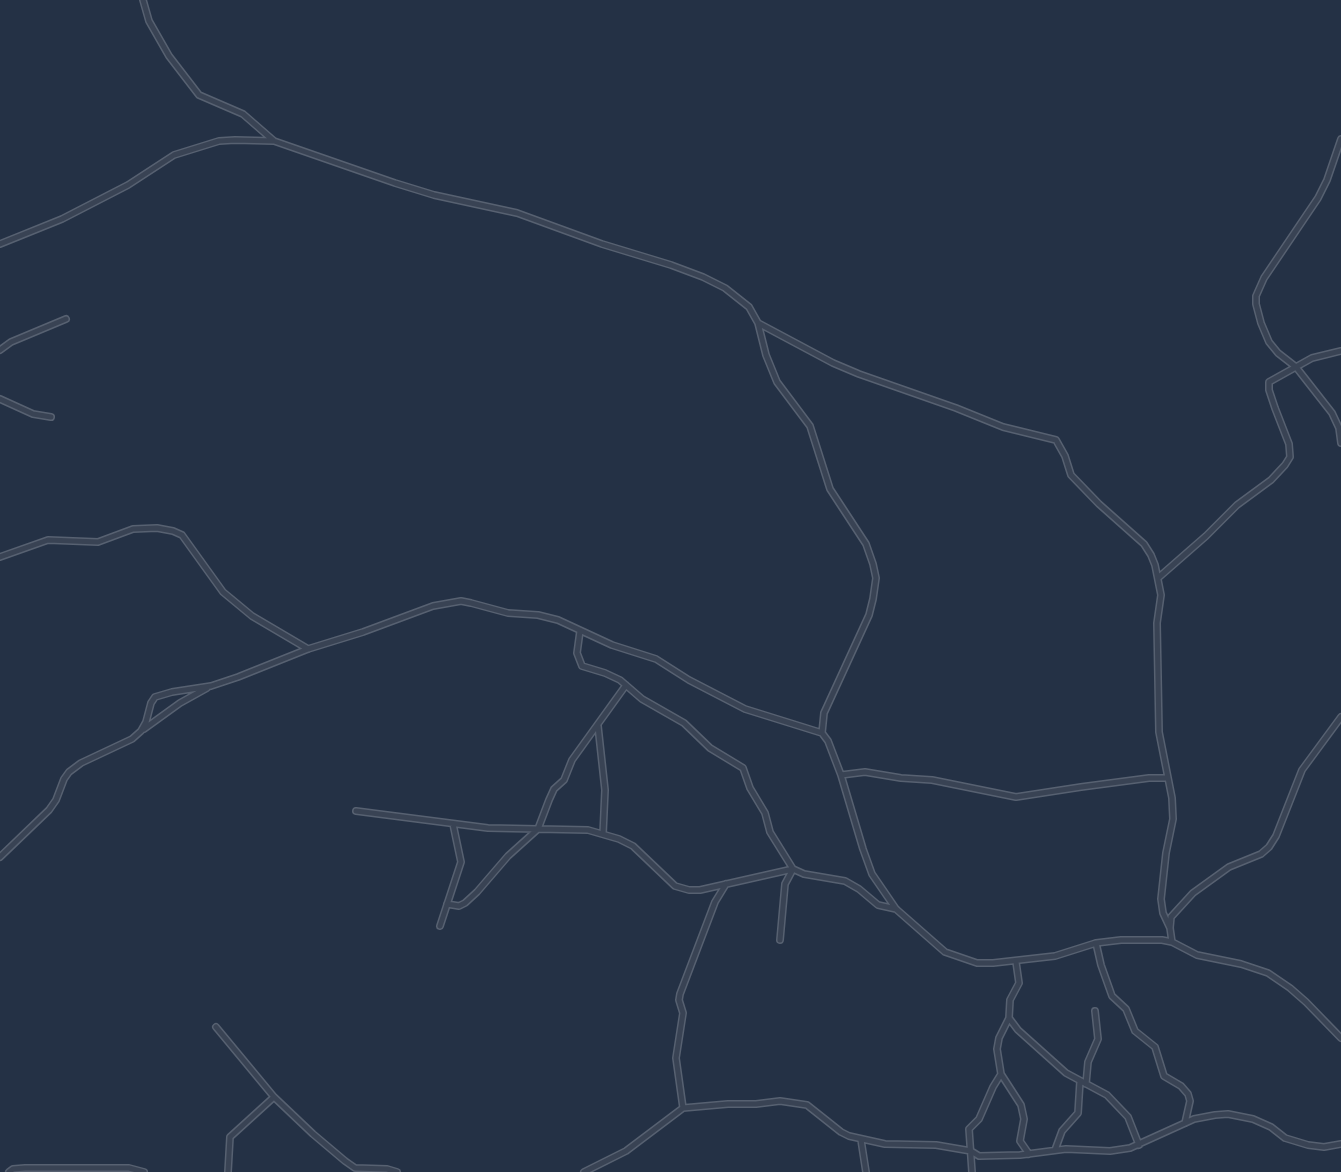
<!DOCTYPE html>
<html>
<head>
<meta charset="utf-8">
<style>
	body { margin:0 }
	canvas { display:block; background:#243145 }
</style>
</head>
<body>
<canvas width="1341" height="1172"></canvas>
<script>
const c = document.querySelector('canvas').getContext('2d');
c.lineJoin = 'round';
function toPath(rows) {
  const path = new Path2D();
  for (const r of rows) {
    path.moveTo(r[0], r[1]);
    for (let i = 2; i < r.length; i += 2) path.lineTo(r[i], r[i + 1]);
  }
  return path;
}
function stroke(path, color, width, dash) {
  c.strokeStyle = color;
  c.lineWidth = width;
  c.lineCap = dash ? 'butt' : 'round';
  c.setLineDash(dash || []);
  c.stroke(path);
}
const street = toPath([
	[143,0,149,21,169,56,199,95,243,114,274,141,395,183,434,195,517,213,602,244,671,265,703,277,725,288,749,307,758,323,766,355,777,382,810,426,830,489,866,544,873,564,876,578,873,599,869,615,824,713,822,733],
	[1341,139,1327,180,1318,198,1264,278,1256,296,1256,304,1261,323,1269,342,1278,353,1296,367,1332,413,1339,428,1341,443],
	[0,244,62,219,128,185,174,155,219,141,235,140,274,141],
	[758,323,833,363,859,374,956,408,1003,427,1056,440,1065,456,1071,475,1099,504,1144,544,1151,555,1155,565,1161,595,1157,623,1159,732,1172,798,1173,819,1166,853,1161,899,1163,913,1170,928],
	[0,350,11,342,66,319],
	[0,399,33,414,51,417],
	[0,557,48,540,98,542,133,529,157,528,173,531,182,535,223,592,252,616,308,649],
	[1158,578,1206,536,1237,505,1271,480,1285,465,1290,457,1289,444,1275,408,1269,390,1269,382,1312,358,1341,351],
	[580,631,577,653,582,666,605,673,620,680,642,699,684,723,710,748,743,768,750,788,765,813,770,832,793,869,804,874,845,881,859,889,878,905,896,909],
	[598,726,605,790,603,834],
	[144,729,180,703,207,688],
	[841,775,865,772,901,778,932,780,1016,797,1081,787,1149,778,1168,778],
	[356,811,488,828,588,830,619,839,633,846,675,886,689,890,700,890,793,869],
	[0,857,49,810,56,800,64,779,69,772,81,763,132,739,141,731,146,722,151,703,155,697,172,692,211,686,238,677,308,649,363,632,433,606,461,601,471,603,508,613,538,615,558,620,612,645,656,659,689,680,745,709,822,733,828,741,841,775,863,849,872,874,896,909,945,952,977,963,993,963,1055,956,1096,943,1121,940,1162,940,1172,942,1197,955,1241,964,1268,973,1290,988,1306,1002,1341,1038],
	[447,904,459,906,465,903,477,892,508,856,538,829,549,800,554,789,564,780,572,760,626,685],
	[440,926,461,862,453,824],
	[780,940,785,884,793,869],
	[1172,942,1170,928,1171,917,1193,893,1229,867,1261,854,1269,847,1276,836,1302,770,1341,717],
	[1096,943,1101,965,1112,996,1126,1009,1135,1031,1155,1047,1164,1076,1181,1086,1188,1094,1190,1101,1185,1123],
	[1016,962,1019,983,1010,1000,1009,1018,999,1038,997,1049,1001,1074,1021,1105,1024,1119,1020,1141,1029,1154],
	[1009,1018,1018,1030,1066,1073,1107,1095,1128,1117,1139,1145],
	[216,1027,274,1097,313,1134,345,1161,355,1168,387,1169,397,1172],
	[1086,1084,1088,1062,1098,1039,1095,1011],
	[683,1108,676,1058,683,1013,679,1000,680,994,715,902,726,884],
	[861,1140,866,1172],
	[1055,1150,1062,1131,1078,1113,1080,1081],
	[9,1172,13,1169,25,1168,129,1168,144,1172],
	[228,1172,230,1137,274,1097],
	[584,1172,626,1151,683,1108,728,1104,756,1104,780,1101,807,1105,841,1132,849,1136,885,1144,936,1145,971,1151,979,1156,1020,1155,1066,1149,1110,1151,1130,1148,1194,1119,1215,1115,1228,1114,1253,1119,1271,1127,1285,1138,1308,1145,1324,1147,1341,1144],
	[972,1172,969,1129,979,1119,993,1087,1001,1074]
]);
stroke(street, '#576171', 8);
stroke(street, '#394354', 5);
</script>
</body>
</html>
